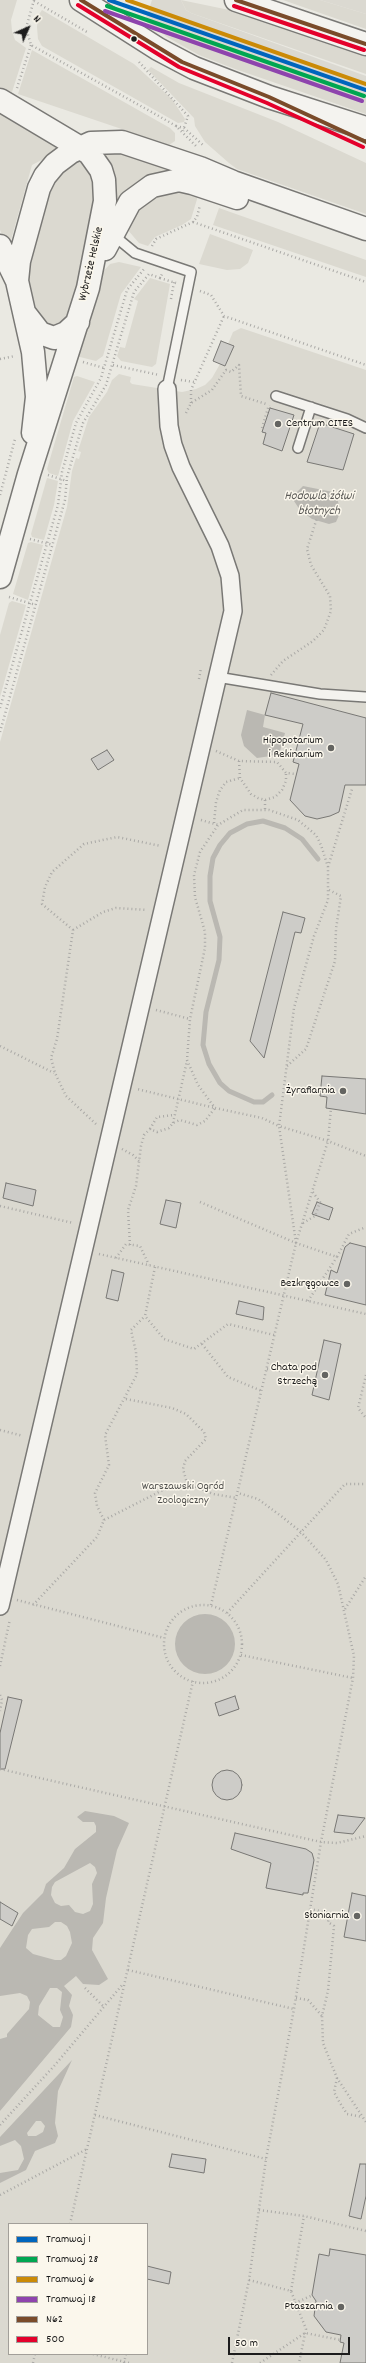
<!DOCTYPE html>
<html>
<head>
<meta charset="utf-8">
<style>
	body { margin:0 }
	#map { position:relative; width:366px; height:2363px; overflow:hidden; background:#eae9e2; font-family:Dekko,sans-serif }
	canvas { display:block }
	.legend { position:absolute; left:8px; top:2223px; width:140px; height:132px; box-sizing:border-box; background:#fbf7ec; border:1px solid #a29f99; margin:0; padding:5px 7px; list-style:none; font-size:12px; color:#1c1c1c }
	.legend li { display:flex; align-items:center; gap:8px; height:20px }
	.legend b { width:20px; border:1px solid #a29f99 }
	.north { position:absolute; left:8px; top:8px; width:40px; height:40px; -webkit-text-stroke:3px #fbf7ec; paint-order:stroke; rotate:45deg; font-size:11px; font-weight:700; line-height:16px; text-align:center; color:#1c1c1c }
	.north::after { content:''; display:block; margin:auto; width:14px; height:18px; background:#1c1c1c; clip-path:polygon(50% 0,100% 100%,50% 72%,0 100%) }
	.scale { position:absolute; left:228px; top:2337px; width:122px; height:18px; box-sizing:border-box; border:2px solid #1c1c1c; border-top:0; padding-left:5px; font-size:12px; line-height:14px; white-space:nowrap; color:#1c1c1c; -webkit-text-stroke:3px #fbf7ec; paint-order:stroke }
</style>
</head>
<body>
<div id="map">
<canvas width="366" height="2363"></canvas>
<ul class="legend">
<li><b style="height:5px;background:#0065bd"></b>Tramwaj 1</li>
<li><b style="height:5px;background:#00a651"></b>Tramwaj 28</li>
<li><b style="height:5px;background:#cb8a06"></b>Tramwaj 6</li>
<li><b style="height:5px;background:#8e44ad"></b>Tramwaj 18</li>
<li><b style="height:5px;background:#7a4b2a"></b>N62</li>
<li><b style="height:5px;background:#e4002b"></b>500</li>
</ul>
<div class="north">N</div>
<div class="scale">50 m</div>
</div>
<script>
const c = document.querySelector('canvas').getContext('2d');
c.lineJoin = 'round';
function fillPath(path, color) {
  c.fillStyle = color;
  c.fill(path, 'evenodd');
}
function toPath(rows) {
  const path = new Path2D();
  for (const r of rows) {
    if (r.length === 3) {
      path.moveTo(r[0] + r[2], r[1]);
      path.arc(r[0], r[1], r[2], 0, 2 * Math.PI);
      continue;
    }
    path.moveTo(r[0], r[1]);
    for (let i = 2; i < r.length; i += 2) path.lineTo(r[i], r[i + 1]);
  }
  return path;
}
function stroke(path, color, width, dash) {
  c.strokeStyle = color;
  c.lineWidth = width;
  c.lineCap = dash ? 'butt' : 'round';
  c.setLineDash(dash || []);
  c.stroke(path);
}
function drawText(font, color, halo, rows, align = 'center') {
  c.font = font + ' Dekko,sans-serif';
  c.lineWidth = 3;
  c.setLineDash([]);
  c.textBaseline = 'middle';
  c.strokeStyle = halo;
  c.fillStyle = color;
  for (const [text, x, y, turn = 0] of rows) {
    c.save();
    c.translate(x, y);
    c.rotate((+turn || 0) * Math.PI / 180);
    c.textAlign = isNaN(turn) ? turn : align;
    if (halo) c.strokeText(text, 0, 0);
    c.fillText(text, 0, 0);
    c.restore();
  }
}
const built = toPath([
	[152,0,181,0,186,10,191,13,366,76,366,96,185,33,167,37,145,21],
	[320,0,366,0,366,14]
]);
const green = toPath([
	[0,0,17,0,11,20,12,31,15,40,26,48,12,92,0,87],
	[181,0,239,12,366,56,366,74,191,13,186,10],
	[283,0,320,0,366,14,366,29],
	[42,10,134,64,172,99,185,119,184,122,178,123,42,46,38,39,37,27,38,16],
	[185,33,366,96,366,114,235,69,199,55,167,37],
	[32,50,170,128,175,133,175,141,169,145,18,94],
	[151,67,179,83,278,122,366,163,366,214,237,169,229,163,205,142,195,126,194,118,148,70],
	[0,109,62,145,61,150,32,165,11,240,10,243,6,243,0,230],
	[109,149,173,167,171,175,140,182,117,199,101,150],
	[78,159,92,167,99,212,67,322,50,328,35,315,25,277,48,189,57,175],
	[177,191,198,196,191,219,182,225,155,237,148,246,139,243,127,229,127,215,146,197],
	[219,208,366,260,366,277,213,225],
	[210,234,253,250,248,263,240,269,227,270,199,264],
	[119,262,141,267,121,294,103,356,96,361,76,356,100,275,110,264],
	[150,278,170,284,156,364,152,367,121,361,117,356,120,347,125,348,138,301,134,299],
	[241,328,366,370,366,2363,0,2363,0,742,67,507,72,471,76,458,79,459,81,452,78,451,89,417,107,392,112,380,119,374,131,377,130,382,132,384,182,392,196,389,205,385,212,378,220,364,213,361,221,341,228,344,233,332],
	[9,2224,147,2224,147,2354,9,2354],
	[77,376,95,382,73,421,58,476,49,473,47,469,74,377],
	[47,478,58,481,54,505,44,540,32,537,31,534],
	[31,542,43,545,28,600,13,594,28,543],
	[12,601,26,605,0,697,0,635,9,603]
]);
const water = toPath([
	[303,486,333,492,338,501,340,513,336,522,329,524,312,519,300,510,294,501,294,495],
	[247,710,265,715,263,727,285,733,280,751,271,756,257,758,244,746,241,735],
	[205,1644,30],
	[85,1811,114,1816,129,1823,117,1850,106,1898,103,1923,93,1938,92,1950,108,1979,99,1985,83,1984,76,1976,64,1986,72,1995,69,2006,73,2015,71,2027,0,2111,0,2039,7,2037,7,2034,29,2009,30,2002,27,1996,20,1993,0,1996,0,1948,23,1913,43,1893,46,1884,64,1868,75,1849,96,1832,96,1826,94,1822,83,1822,77,1817],
	[90,1863,95,1867,97,1873,92,1884,93,1904,90,1911,83,1914,75,1912,69,1905,61,1906,55,1903,51,1895,52,1887,55,1882],
	[55,1922,61,1922,67,1926,70,1932,72,1943,66,1956,61,1960,55,1960,33,1954,26,1948,28,1935,32,1929,49,1927],
	[50,1988,57,1988,62,1992,60,2010,63,2017,60,2027,53,2027,38,2015,39,2006],
	[72,2060,58,2091,55,2123,58,2136,55,2143,35,2151,26,2170,0,2183,0,2173,18,2170,24,2159,21,2146,15,2140,0,2146,0,2137],
	[36,2121,41,2121,45,2126,43,2132,36,2136,28,2136,27,2133]
]);
const stream = toPath([
	[272,1095,263,1102,254,1102,229,1091,220,1083,209,1064,203,1045,206,1012,219,960,220,937,210,901,210,876,213,858,220,845,230,833,247,824,263,821,285,828,302,839,318,859]
]);
const building = toPath([
	[221,341,234,346,225,366,213,361,221,341],
	[270,408,294,415,282,451,263,444,266,433,262,432,270,408],
	[320,423,354,434,343,470,307,462,320,423],
	[271,693,366,718,366,785,345,785,339,812,330,816,317,819,305,816,290,800,299,764,293,762,303,724,265,715,271,693],
	[107,750,114,760,98,770,91,759,107,750],
	[283,912,305,918,301,933,295,932,264,1058,250,1041,283,912],
	[322,1076,366,1079,366,1114,326,1108,327,1097,320,1096,322,1076],
	[6,1183,36,1190,33,1206,3,1198,6,1183],
	[166,1200,181,1203,176,1228,160,1224,166,1200],
	[317,1202,333,1208,329,1220,312,1214,317,1202],
	[350,1243,366,1247,366,1305,325,1295,331,1270,337,1273,345,1247,350,1243],
	[112,1270,124,1273,118,1301,106,1298,112,1270],
	[239,1301,264,1307,263,1320,236,1314,239,1301],
	[324,1340,341,1344,329,1400,312,1395,324,1340],
	[235,1696,239,1709,219,1716,215,1703,235,1696],
	[8,1697,22,1700,5,1769,0,1769,0,1733,8,1697],
	[227,1785,15],
	[338,1815,365,1818,353,1834,334,1832,338,1815],
	[235,1833,306,1849,312,1853,314,1860,308,1893,303,1893,303,1895,266,1888,271,1863,231,1849,235,1833],
	[352,1893,366,1896,366,1941,344,1937,352,1893],
	[0,1902,18,1913,12,1926,0,1919,0,1902],
	[172,2154,206,2159,204,2173,169,2167,172,2154],
	[360,2164,366,2164,366,2196,361,2219,349,2216,360,2164],
	[330,2249,366,2255,366,2363,340,2363,344,2343,340,2342,341,2335,326,2332,314,2316,316,2301,312,2295,319,2254,329,2256,330,2249],
	[147,2266,171,2272,169,2284,147,2279,147,2266]
]);
const path = toPath([
	[34,0,26,28,31,45,157,115,176,126,196,146],
	[34,1,87,32],
	[139,62,188,116,183,131],
	[17,88,31,45],
	[176,126,184,128,203,145],
	[193,222,366,282],
	[152,246,156,239,193,222,197,217,200,205],
	[160,278,176,283],
	[200,291,211,295,224,316,366,365],
	[171,299,174,282],
	[0,359,15,356],
	[83,362,104,368],
	[113,365,159,375],
	[181,380,194,382],
	[191,403,191,390,224,316],
	[186,413,191,403,212,390,226,370,231,372,239,365,241,396,266,404],
	[262,428,269,405],
	[48,475,67,481],
	[0,495,15,439],
	[30,539,53,545],
	[9,597,36,605],
	[271,675,283,661,313,641,324,630,331,611,330,596,311,565,307,549,317,518],
	[199,679,201,668],
	[0,708,58,505,62,472,76,423,101,378,127,290,144,269],
	[0,732,65,500,67,477,83,423,106,385,134,292,149,274,160,278,162,274],
	[216,751,239,761,277,762,286,773,296,774],
	[239,761,240,778,251,794,258,798,265,800,275,797,282,790,286,781,286,773],
	[265,809,265,800],
	[201,820,218,825],
	[214,823,216,802,220,790,226,782,240,778],
	[328,867,352,789],
	[73,930,103,912,116,908,147,910],
	[156,1010,190,1019],
	[0,1046,54,1073],
	[287,1066,306,1049,335,961,336,929,341,896,329,890],
	[173,1123,187,1061],
	[96,1124,66,1096,55,1073,51,1058,57,1039,73,930,42,904,45,887,52,872,84,844,117,837,161,846],
	[150,1129,157,1117,174,1115],
	[122,1149,133,1155,139,1161],
	[200,1202,296,1243,337,1257,349,1234,366,1227],
	[0,1206,73,1223],
	[303,1223,315,1216,320,1202,312,1191],
	[296,1243,279,1126,262,1118,215,1108,198,1085,187,1060,190,1019,205,948,205,932,195,897,194,875,200,852,218,825,243,810,269,810,298,820,316,835,321,845,328,867,328,900,314,936,294,1008,279,1126,328,1141,366,1156],
	[130,1245,128,1210,136,1186,141,1146,144,1135,150,1129,157,1132,169,1128,173,1123,180,1120,197,1125,205,1121,215,1108,137,1089],
	[99,1254,366,1314],
	[116,1258,126,1244,140,1246,149,1265],
	[155,1267,145,1316,164,1339,194,1349,228,1324,274,1335],
	[308,1301,337,1257],
	[202,1344,228,1377,262,1391],
	[267,1369,280,1371,297,1366,318,1366],
	[366,1375,358,1408,366,1418],
	[126,1399,172,1408,186,1414,204,1432,206,1439,185,1461,183,1469,187,1483],
	[0,1430,23,1436],
	[104,1520,97,1506,95,1493,109,1465,105,1435,137,1374,136,1352,131,1330,145,1316],
	[17,1600,164,1638],
	[33,1605,97,1537,104,1520,161,1491,187,1483,213,1494,237,1498],
	[211,1605,296,1243,328,1141,331,1108],
	[203,1644,39],
	[345,1609,366,1576],
	[227,1613,345,1484,366,1484],
	[241,1655,353,1678],
	[0,1666,10,1619],
	[0,1695,2,1700,0,1711],
	[0,1769,321,1842,337,1843,366,1836],
	[310,1909,330,1913,328,1922,334,1926,328,1991,322,2016,323,2043,337,2078,366,2122],
	[128,1970,294,2009],
	[85,1988,104,2007],
	[296,1998,308,2000,322,2016],
	[337,2078,334,2092,340,2103,347,2114,362,2117],
	[95,2115,266,2159],
	[0,2125,55,2065,123,1984],
	[0,2195,87,2149],
	[259,2210,304,2216,366,2231],
	[70,2224,193,1681],
	[249,2280,291,2291,306,2329,299,2363],
	[291,2291,304,2216],
	[295,2303,313,2295],
	[93,2354,129,2363],
	[33,2363,35,2354],
	[124,2363,126,2354],
	[232,2363,249,2280,266,2159,294,2009,321,1842,353,1678,354,1656,338,1584,326,1560,301,1532,281,1516,258,1499,238,1493],
	[260,2363,305,2333,341,2340]
]);
const service = toPath([
	[112,234,135,253,191,272,167,389],
	[276,396,347,419,366,428],
	[298,448,311,407],
	[217,677,320,694,366,697]
]);
const minor = toPath([
	[0,1606,233,611,230,576,220,546,181,467,173,445,169,426,167,389]
]);
const secondary = toPath([
	[81,0,158,49,194,68,269,97,366,128],
	[236,0,366,44],
	[0,100,89,153,101,170,104,180,105,201,88,288,29,474,0,577],
	[0,246,17,281,33,352,37,397,33,433],
	[105,249,130,202,152,186,179,180,192,183,237,198],
	[17,281,19,261,39,188,45,176,55,164,71,152,91,143,122,142,200,168,233,182,366,229],
	[26,315,40,333,54,338,66,333,78,322]
]);
const bus1 = toPath([
	[81,0,182,62,269,97,366,142],
	[236,0,366,44]
]);
const bus2 = toPath([
	[78,5,179,67,267,103,363,147],
	[234,6,364,50]
]);
const tram1 = toPath([
	[109,0,366,90]
]);
const tram2 = toPath([
	[107,6,364,96]
]);
const tram3 = toPath([
	[127,0,366,84]
]);
const tram4 = toPath([
	[105,11,362,101]
]);
const markers = [
	[134,39,3.5,"#1c1c1c"],
	[278,424,4,"#646461"],
	[331,748,4,"#646461"],
	[343,1091,4,"#646461"],
	[347,1284,4,"#646461"],
	[325,1375,4,"#646461"],
	[357,1916,4,"#646461"],
	[341,2307,4,"#646461"]
];
const streetNames = [
	["Wybrzeże Helskie",92,264,-77]
];
const poiNames = [
	["Centrum CITES",286,424,"left"],
	["Hipopotarium",323,741],
	["i Rekinarium",323,755],
	["Żyrafiarnia",335,1091],
	["Bezkręgowce",339,1284],
	["Chata pod",317,1368],
	["Strzechą",317,1382],
	["Słoniarnia",349,1916],
	["Ptaszarnia",333,2307]
];
const parkNames = [
	["Warszawski Ogród",183,1487],
	["Zoologiczny",183,1501]
];
const waterNames = [
	["Hodowla żółwi",319,497],
	["błotnych",319,512]
];
fillPath(built, '#dbd9d1');
fillPath(green, '#dbd9d0');
fillPath(water, '#bab8b2');
stroke(stream, '#bab8b2', 5);
fillPath(building, '#cdccc8');
stroke(building, '#797875', 1);
stroke(service, '#797875', 12);
stroke(minor, '#797875', 20);
stroke(secondary, '#797875', 25);
stroke(path, '#aaa9a6', 2.5, [1, 3]);
stroke(service, '#f4f3ef', 9);
stroke(minor, '#f4f3ef', 17);
stroke(secondary, '#f4f3ef', 22);
stroke(bus1, '#7a4b2a', 4);
stroke(bus2, '#e4002b', 4);
stroke(tram1, '#0065bd', 4);
stroke(tram2, '#00a651', 4);
stroke(tram3, '#cb8a06', 4);
stroke(tram4, '#8e44ad', 4);
for (const [x, y, r, color] of markers) {
  const dot = new Path2D();
  dot.arc(x, y, r, 0, 2 * Math.PI);
  c.fillStyle = color;
  c.fill(dot);
  stroke(dot, '#fbf7ec', 1.5);
}
drawText('12px', '#1c1c1c', '#fbf7ec', streetNames);
drawText('12px', '#1c1c1c', '#fbf7ec', poiNames, 'right');
drawText('12px', '#51514e', '#fbf7ec', parkNames);
drawText('italic 13px', '#5a5956', '#fbf7ec', waterNames);
</script>
</body>
</html>
